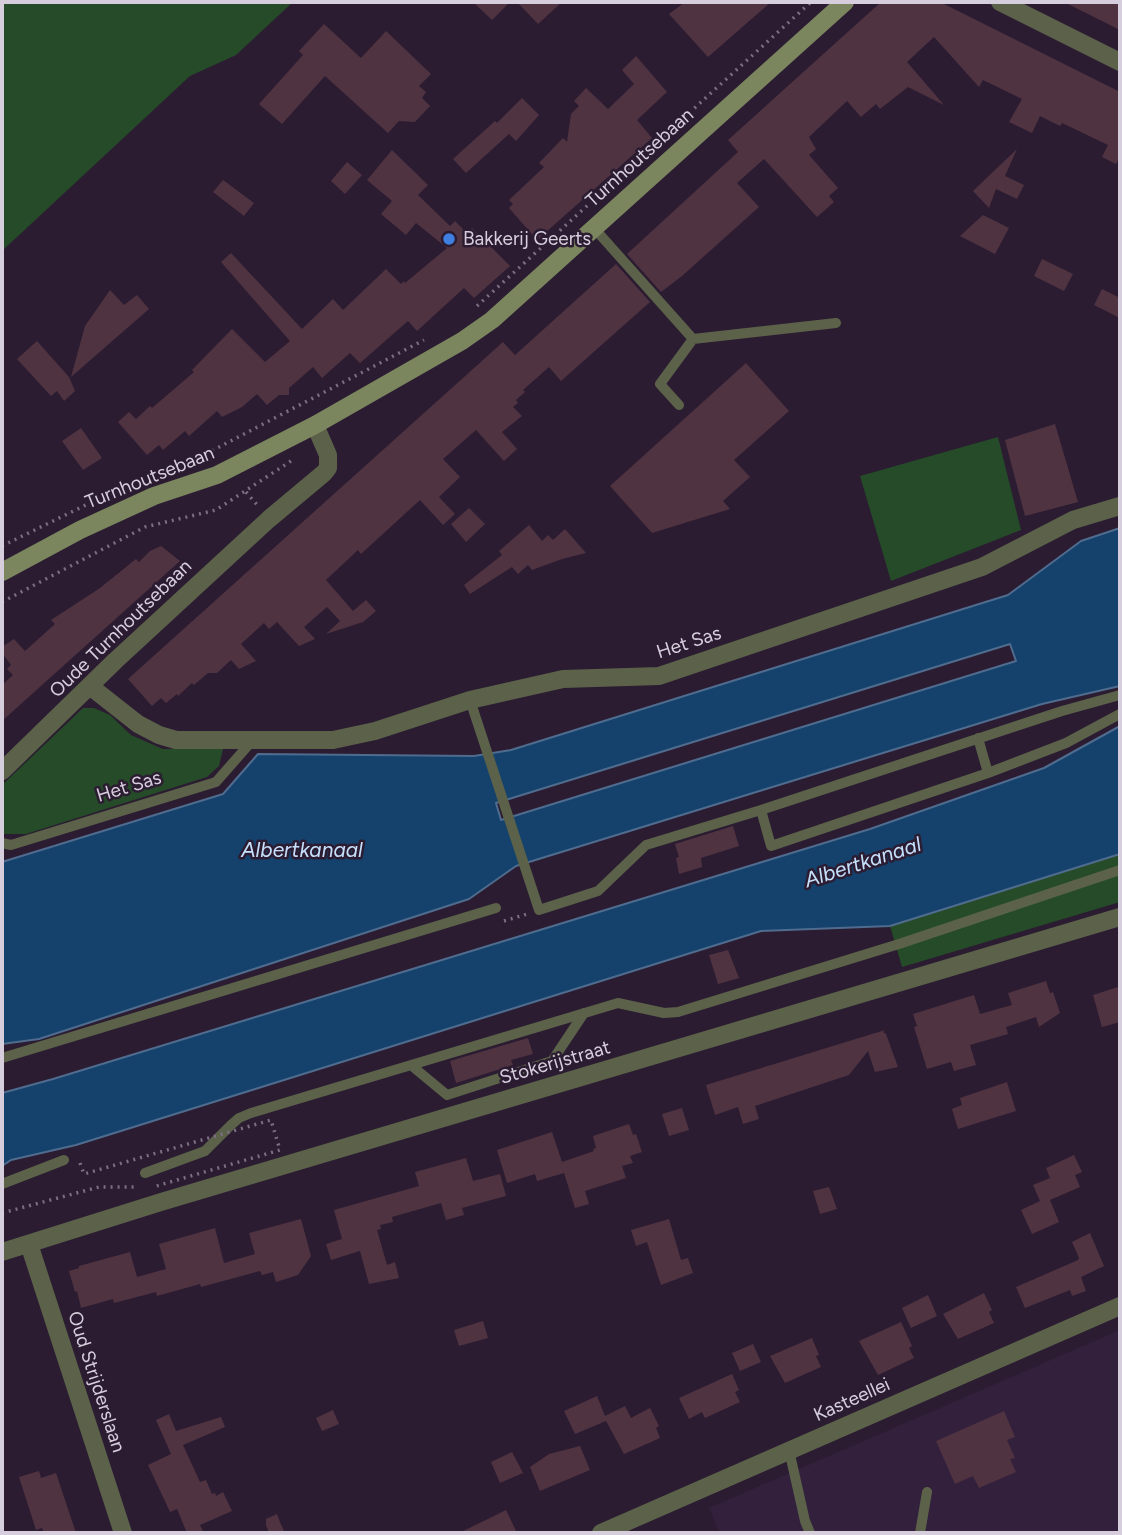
<!DOCTYPE html>
<html>
<head>
<meta charset="utf-8">
<style>
	body { margin:0 }
	#map { position:relative; width:1122px; height:1535px; overflow:hidden; background:#2b1c32; font-family:Figtree,sans-serif }
	canvas { display:block }
	.frame { position:absolute; inset:0; border:4px solid #d7cedd; pointer-events:none }
</style>
</head>
<body>
<div id="map">
<canvas width="1122" height="1535"></canvas>
<div class="frame"></div>
</div>
<script>
const c = document.querySelector('canvas').getContext('2d');
c.lineJoin = 'round';
function fillPath(path, color) {
  c.fillStyle = color;
  c.fill(path, 'evenodd');
}
function toPath(rows) {
  const path = new Path2D();
  for (const r of rows) {
    path.moveTo(r[0], r[1]);
    for (let i = 2; i < r.length; i += 2) path.lineTo(r[i], r[i + 1]);
  }
  return path;
}
function stroke(path, color, width, dash) {
  c.strokeStyle = color;
  c.lineWidth = width;
  c.lineCap = dash ? 'butt' : 'round';
  c.setLineDash(dash || []);
  c.stroke(path);
}
function drawText(font, color, halo, rows, align = 'center') {
  c.font = font + ' Figtree,sans-serif';
  c.lineWidth = 5;
  c.setLineDash([]);
  c.textBaseline = 'middle';
  c.strokeStyle = halo;
  c.fillStyle = color;
  for (const [text, x, y, turn = 0] of rows) {
    c.save();
    c.translate(x, y);
    c.rotate((+turn || 0) * Math.PI / 180);
    c.textAlign = isNaN(turn) ? turn : align;
    if (halo) c.strokeText(text, 0, 0);
    c.fillText(text, 0, 0);
    c.restore();
  }
}
const built = toPath([
	[1120,1330,1120,1533,720,1533,709,1508]
]);
const green = toPath([
	[2,2,293,2,236,55,190,76,2,251],
	[998,437,1021,530,891,581,860,476],
	[83,708,94,708,110,715,131,735,163,749,223,749,219,766,207,777,26,834,3,834,2,785],
	[1120,854,1120,902,902,967,890,926]
]);
const water = toPath([
	[1120,528,1120,686,1042,704,516,866,469,899,39,1039,2,1044,2,862,223,794,258,754,474,756,511,750,1008,595,1081,541,1120,528],
	[1010,644,1016,661,501,820,496,803,1010,644],
	[1120,726,1120,854,890,926,761,931,76,1145,11,1160,2,1166,2,1093,53,1079,870,829,1044,768,1120,726]
]);
const building = toPath([
	[473,2,510,2,492,20],
	[517,2,562,2,538,24],
	[685,2,771,2,708,57,669,14],
	[881,2,940,2,1120,92,1120,156,1116,164,1102,157,1108,145,1062,123,1060,126,1040,116,1032,133,1009,122,1022,99,983,80,979,87,934,37,907,62,944,105,908,87,880,109,876,104,861,117,847,101,809,137,816,149,809,155,838,188,829,196,834,202,817,217,764,159,737,183,759,207,682,276,661,292,627,254,738,152,728,140],
	[1064,2,1120,2,1120,30],
	[324,24,361,58,386,31,431,74,419,86,426,92,422,98,430,106,415,122,399,121,388,133,325,76,282,124,259,104,303,55,299,51],
	[636,56,667,92,637,120,652,138,537,240,509,208,513,204,509,200,544,167,539,163,563,138,567,142,571,114,579,106,574,101,586,88,608,109,634,84,622,70],
	[522,98,539,115,516,141,509,134,466,173,453,159,495,121,497,123],
	[1017,149,1005,176,1024,185,1017,199,996,189,989,208,973,191],
	[392,150,428,185,418,195,450,226,455,221,467,233,472,228,510,266,474,298,464,288,417,331,408,321,360,363,350,353,322,378,313,367,289,388,289,395,279,395,267,405,257,394,242,407,222,417,217,411,189,436,185,431,163,450,159,445,147,455,118,422,129,412,136,419,150,406,152,408,194,372,192,370,232,329,265,362,290,341,221,262,231,253,302,329,333,299,343,310,386,269,401,284,404,281,405,283,447,248,416,223,406,235,381,214,392,201,367,180],
	[347,162,362,175,345,194,331,181],
	[223,180,254,203,244,216,213,192],
	[983,215,1009,228,995,254,960,236],
	[1042,259,1073,274,1064,291,1034,276],
	[616,264,650,302,561,381,549,367,523,390,525,392,516,400,518,403,513,407,522,416,502,432,517,449,504,461,476,430,443,459,460,477,439,497,455,514,443,525,420,500,361,554,358,550,326,580,353,611,366,600,376,611,363,622,326,634,340,621,327,607,304,627,315,639,299,646,277,622,269,629,264,623,241,644,256,661,239,669,231,660,217,673,208,673,194,685,192,683,178,696,177,694,166,703,161,698,152,706,128,679,503,342,515,355],
	[1102,289,1120,298,1120,318,1094,305],
	[110,290,124,305,137,295,149,309,71,377,85,326],
	[37,341,69,377,75,391,64,401,57,391,51,396,17,359],
	[746,363,789,411,734,460,750,477,723,501,730,509,652,533,610,486],
	[1055,424,1078,502,1025,516,1005,440],
	[81,428,102,458,83,470,62,441],
	[469,508,485,524,466,542,451,524],
	[529,525,542,541,548,535,553,540,565,529,586,553,562,559,532,570,528,565,518,574,512,567,470,594,464,585,502,555,499,551],
	[161,546,180,561,2,721,2,685,13,675,7,669,11,665,2,653,2,647,14,639,25,651,55,624,51,620,100,588,136,559,139,562,150,551],
	[733,826,739,846,701,858,702,867,679,874,676,858,679,857,675,844],
	[728,950,739,978,718,984,709,955],
	[1046,981,1050,993,1053,992,1060,1013,1039,1027,1036,1017,1006,1027,1008,1034,970,1045,976,1065,954,1071,951,1062,927,1069,914,1027,917,1026,913,1014,974,995,980,1014,1012,1005,1008,993],
	[1118,987,1120,996,1120,1022,1102,1027,1093,995],
	[885,1030,883,1032,886,1034,898,1067,875,1072,868,1051,849,1075,755,1106,759,1119,743,1124,738,1107,715,1115,706,1085],
	[528,1038,533,1054,511,1060,513,1065,456,1083,450,1061],
	[1007,1082,1016,1111,958,1129,952,1109,962,1105,960,1098],
	[682,1108,689,1130,669,1136,662,1114],
	[629,1124,633,1135,636,1134,642,1152,630,1156,633,1163,622,1166,626,1178,585,1191,589,1204,575,1208,564,1173,537,1181,535,1174,507,1183,497,1150,552,1132,562,1162,594,1151,593,1149,596,1148,593,1136],
	[1074,1155,1082,1172,1075,1175,1080,1187,1050,1200,1059,1222,1032,1234,1021,1210,1040,1201,1033,1185,1050,1178,1046,1168],
	[466,1158,473,1181,500,1174,506,1196,462,1208,464,1215,446,1220,441,1203,392,1217,393,1222,380,1225,381,1229,377,1230,387,1265,395,1262,399,1278,369,1284,360,1251,331,1260,326,1244,342,1239,334,1210,419,1186,415,1172],
	[829,1187,837,1209,820,1214,813,1191],
	[301,1219,311,1256,298,1275,276,1282,273,1272,262,1275,260,1271,201,1287,200,1284,157,1296,156,1292,114,1303,113,1299,81,1308,77,1291,75,1292,69,1271,79,1268,79,1266,130,1252,137,1277,166,1269,159,1244,215,1228,224,1263,255,1254,249,1233],
	[669,1219,681,1260,688,1258,693,1273,661,1285,647,1242,636,1246,631,1230],
	[1090,1233,1104,1266,1081,1277,1086,1291,1072,1296,1070,1290,1025,1308,1016,1287,1078,1260,1079,1258,1072,1242],
	[984,1293,992,1310,989,1312,994,1323,958,1339,943,1314],
	[928,1295,937,1316,911,1328,902,1308],
	[483,1321,488,1338,459,1346,454,1330],
	[901,1322,912,1346,909,1348,914,1358,878,1375,859,1341],
	[812,1338,819,1355,816,1356,821,1367,785,1383,770,1356],
	[753,1344,761,1362,740,1371,732,1353],
	[732,1374,739,1390,735,1392,740,1402,705,1418,702,1412,689,1419,679,1398],
	[597,1396,605,1416,625,1406,631,1418,650,1408,659,1426,656,1428,660,1438,624,1454,606,1421,575,1434,564,1411],
	[333,1410,339,1424,322,1431,316,1418],
	[1004,1411,1015,1437,1007,1440,1015,1458,1010,1459,1016,1472,979,1488,973,1476,955,1484,936,1441],
	[169,1414,176,1431,221,1417,225,1427,183,1445,200,1482,206,1480,212,1494,215,1493,216,1496,223,1492,232,1511,200,1525,204,1533,187,1533,177,1509,170,1512,148,1465,171,1454,156,1420],
	[580,1446,590,1470,540,1491,530,1467,549,1454],
	[512,1452,523,1473,500,1483,491,1462],
	[39,1471,41,1478,56,1473,76,1533,44,1533,42,1528,36,1530,19,1477],
	[506,1510,517,1533,459,1533,492,1517],
	[277,1514,280,1522,285,1533,269,1533,266,1525,266,1519]
]);
const path = toPath([
	[477,306,811,2],
	[246,492,259,507],
	[2,546,145,476,202,456,424,340],
	[2,602,145,527,216,510,294,459],
	[504,921,527,914],
	[2,1213,99,1187,138,1187]
]);
const service = toPath([
	[594,228,693,339,660,384,679,405],
	[693,339,836,323],
	[470,700,539,910,598,891,646,845,761,810,1062,711,1120,695],
	[978,738,988,773],
	[761,810,771,846,988,773,1066,743,1120,714],
	[2,843,11,845,216,782,252,741],
	[2,1058,496,908],
	[412,1066,447,1095,552,1061,584,1013],
	[145,1173,205,1151,231,1125,239,1118,251,1113,618,1003,664,1013,678,1012,899,944,1120,870],
	[2,1184,64,1160],
	[789,1450,805,1521,810,1533],
	[920,1533,927,1492]
]);
const minor = toPath([
	[1000,2,1120,62],
	[91,687,138,724,159,735,176,740,333,740,375,731,470,700,563,679,659,676,982,567,1073,520,1120,506],
	[2,771,115,661,269,519,324,473,328,468,328,455,315,425],
	[29,1244,123,1533],
	[601,1533,1120,1306]
]);
const tertiary = toPath([
	[2,1252,161,1202,1120,917]
]);
const secondary = toPath([
	[2,572,80,530,154,496,217,475,315,425,462,341,492,320,845,2]
]);
const pathBridge = toPath([
	[80,1163,84,1174,271,1120,280,1150,153,1187]
]);
const markers = [
	[449,239,7,"#3f7fe0"]
];
const streetNames = [
	["Turnhoutsebaan",640,158,-42],
	["Turnhoutsebaan",150,478,-22],
	["Oude Turnhoutsebaan",121,629,-44],
	["Het Sas",689,643,-18],
	["Het Sas",129,787,-17],
	["Stokerijstraat",555,1063,-16],
	["Oud Strijderslaan",96,1382,72],
	["Kasteellei",852,1400,-24]
];
const poiNames = [
	["Bakkerij Geerts",463,239]
];
const waterNames = [
	["Albertkanaal",302,851],
	["Albertkanaal",863,863,-18]
];
fillPath(built, '#33203d');
fillPath(green, '#254b28');
fillPath(water, '#15426c');
stroke(water, '#4f6c8e', 2);
fillPath(building, '#503341');
stroke(path, '#7b6f81', 3.5, [2, 5]);
stroke(service, '#5b6249', 10);
stroke(minor, '#5b6249', 18);
stroke(tertiary, '#5b6249', 18);
stroke(secondary, '#7b865e', 18);
stroke(pathBridge, '#7b6f81', 3.5, [2, 5]);
for (const [x, y, r, color] of markers) {
  const dot = new Path2D();
  dot.arc(x, y, r, 0, 2 * Math.PI);
  c.fillStyle = color;
  c.fill(dot);
  stroke(dot, '#2b1c32', 2.5);
}
drawText('19px', '#d7cedd', '#2b1c32', streetNames);
drawText('19px', '#d7cedd', '#2b1c32', poiNames, 'left');
drawText('italic 21px', '#c6e0fc', '#2b1c32', waterNames);
</script>
</body>
</html>
